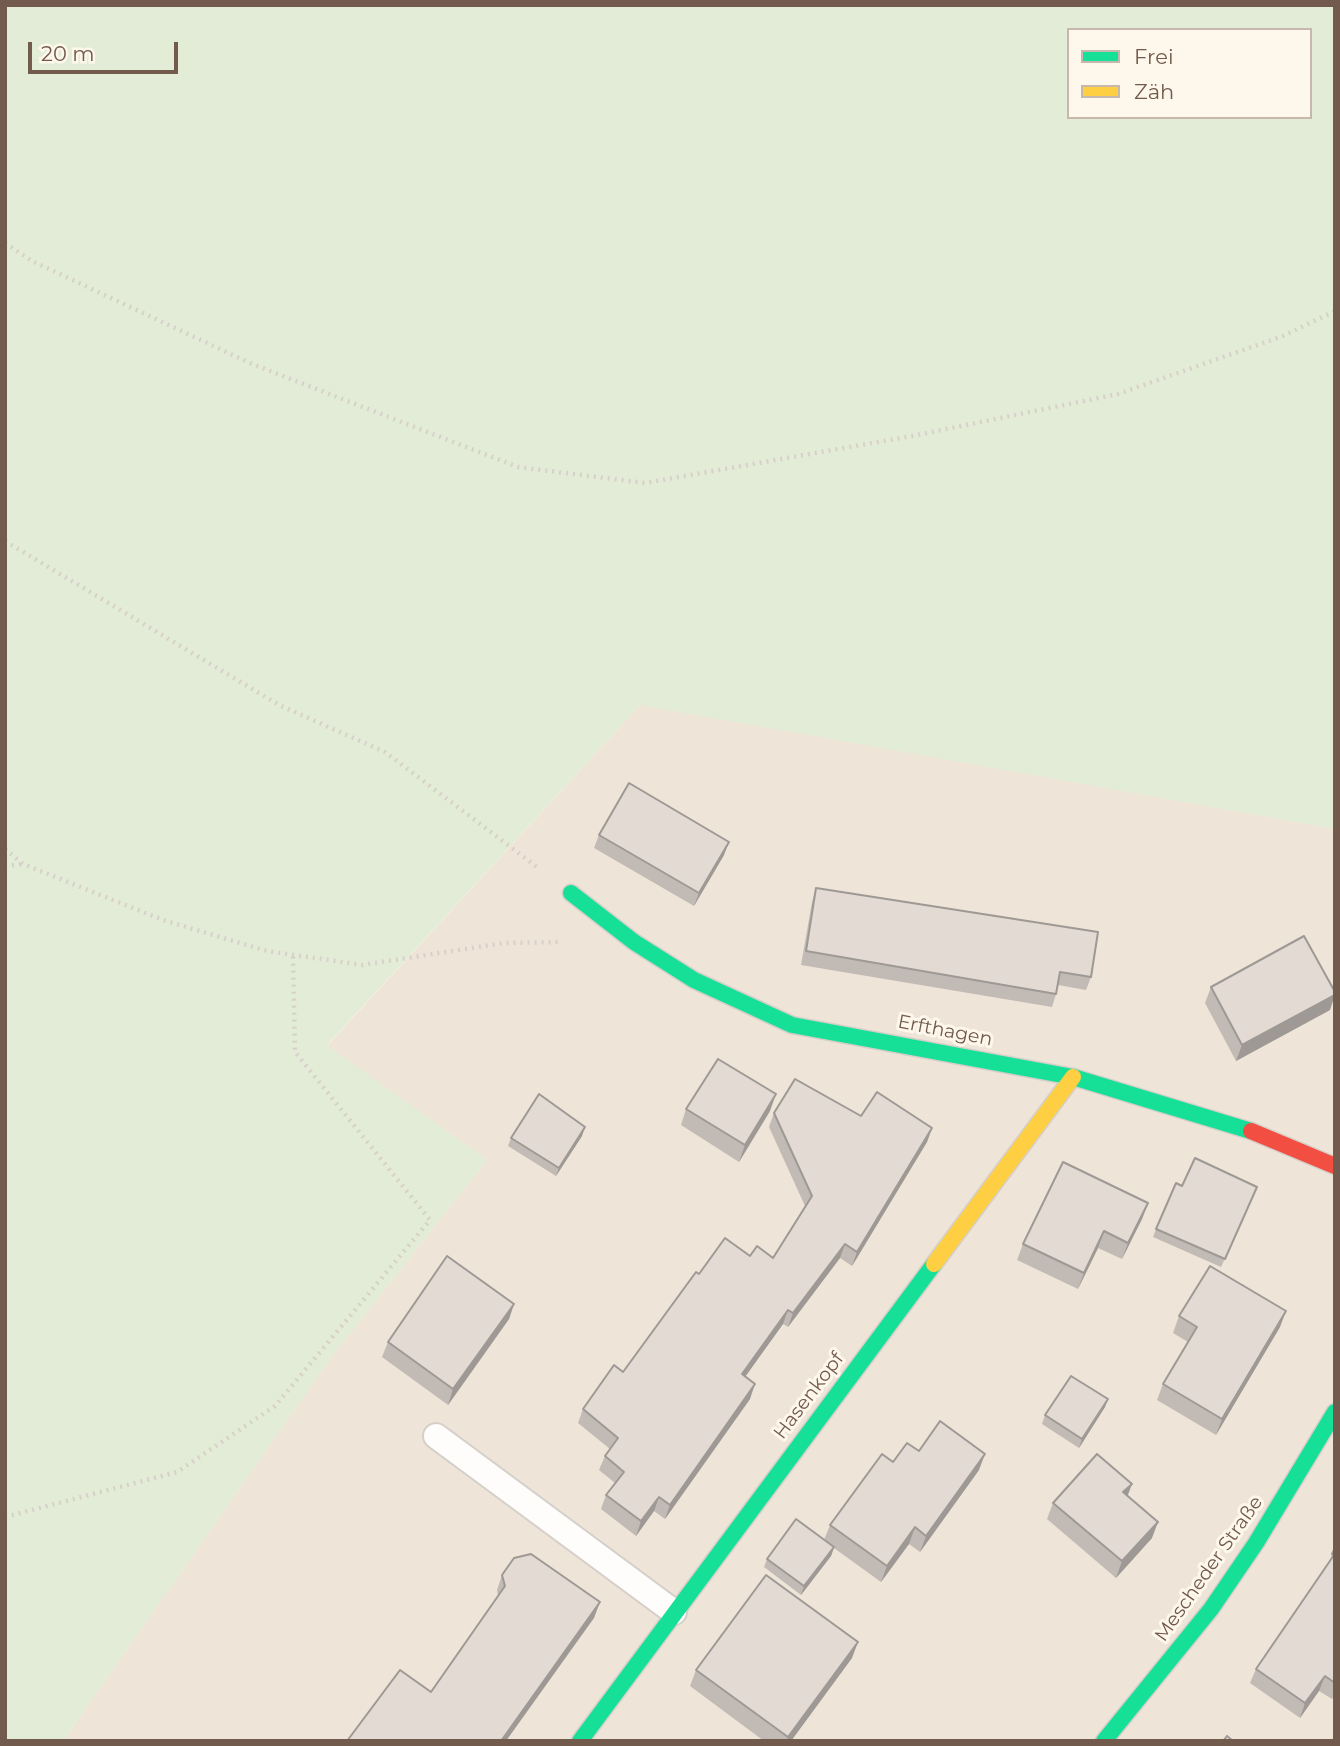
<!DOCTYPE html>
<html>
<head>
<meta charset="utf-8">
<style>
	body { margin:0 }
	#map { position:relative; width:1340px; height:1746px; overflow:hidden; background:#f6f2eb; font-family:Montserrat,sans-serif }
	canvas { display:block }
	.frame { position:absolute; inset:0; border:7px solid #725a4c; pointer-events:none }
	.legend { position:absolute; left:1067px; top:28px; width:245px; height:91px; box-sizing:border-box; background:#fef7ec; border:2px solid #c6b8ac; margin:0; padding:9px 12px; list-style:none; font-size:21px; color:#725a4c }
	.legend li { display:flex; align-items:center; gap:14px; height:35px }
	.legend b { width:35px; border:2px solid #c6b8ac }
	.scale { position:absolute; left:28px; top:42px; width:150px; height:32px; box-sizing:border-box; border:4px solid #725a4c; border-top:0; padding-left:9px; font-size:21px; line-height:24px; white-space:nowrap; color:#725a4c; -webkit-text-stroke:5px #fef7ec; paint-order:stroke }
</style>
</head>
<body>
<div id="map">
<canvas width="1340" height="1746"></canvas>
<div class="frame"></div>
<ul class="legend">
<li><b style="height:9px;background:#16e098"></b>Frei</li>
<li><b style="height:9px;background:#ffcf43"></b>Zäh</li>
</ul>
<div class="scale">20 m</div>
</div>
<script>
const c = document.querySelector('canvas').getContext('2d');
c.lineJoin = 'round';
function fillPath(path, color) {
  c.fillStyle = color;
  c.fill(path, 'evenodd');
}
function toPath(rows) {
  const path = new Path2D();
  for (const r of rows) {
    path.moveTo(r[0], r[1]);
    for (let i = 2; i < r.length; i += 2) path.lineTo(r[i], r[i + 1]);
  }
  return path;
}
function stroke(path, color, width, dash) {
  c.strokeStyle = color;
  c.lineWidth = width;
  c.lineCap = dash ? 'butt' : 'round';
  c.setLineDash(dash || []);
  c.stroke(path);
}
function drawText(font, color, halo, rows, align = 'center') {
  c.font = font + ' Montserrat,sans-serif';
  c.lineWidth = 6;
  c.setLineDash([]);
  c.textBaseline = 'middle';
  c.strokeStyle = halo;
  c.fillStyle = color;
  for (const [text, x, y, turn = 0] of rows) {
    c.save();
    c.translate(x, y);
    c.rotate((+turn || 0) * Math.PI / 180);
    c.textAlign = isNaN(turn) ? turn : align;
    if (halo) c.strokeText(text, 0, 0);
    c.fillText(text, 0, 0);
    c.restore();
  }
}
const residential = toPath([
	[641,704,1335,829,1335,1741,63,1741,330,1359,487,1160,327,1046]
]);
const green = toPath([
	[5,5,1335,5,1335,829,640,705,327,1045,487,1160,330,1359,63,1741,5,1741],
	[1069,30,1310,30,1310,117,1069,117]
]);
const path = toPath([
	[5,243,32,261,252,364,518,467,645,483,912,436,1118,394,1283,336,1335,311],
	[5,541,279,705,385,752,537,867],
	[5,849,23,864,163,920,267,951,362,965,504,943,558,942],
	[5,866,23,864],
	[5,1517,177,1472,275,1406,430,1220,295,1052,293,955]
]);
const lane = toPath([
	[436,1436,674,1612]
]);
const fast = toPath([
	[571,893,634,942,694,980,792,1025,1073,1077,1251,1131],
	[580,1741,934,1264],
	[1104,1741,1211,1609,1256,1543,1335,1412]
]);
const slow = toPath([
	[934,1264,1073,1077]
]);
const jam = toPath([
	[1251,1131,1335,1166]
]);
const wall = toPath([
	[599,835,724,855,694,906,594,848],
	[816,888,1091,977,1086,990,1058,985,1056,994,1052,1007,801,965,812,902],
	[1211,987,1330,1010,1236,1061,1205,1003],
	[686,1109,770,1111,739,1162,681,1125],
	[774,1113,861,1116,932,1128,927,1142,852,1266,840,1258,788,1327,783,1324,745,1377,750,1399,665,1519,654,1511,636,1536,601,1509,606,1495,615,1483,599,1470,605,1456,610,1449,578,1423,583,1409,623,1372,699,1274,750,1256,773,1258,805,1206,769,1127],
	[582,1136,556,1176,508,1146,511,1138],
	[1182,1186,1254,1195,1221,1267,1153,1237,1156,1229],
	[1148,1203,1142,1219,1122,1259,1098,1248,1078,1289,1017,1260,1023,1244],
	[514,1304,509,1319,448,1405,382,1357,388,1342],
	[1179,1316,1280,1327,1216,1435,1157,1400,1163,1384,1188,1342,1173,1333],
	[1108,1399,1105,1407,1079,1448,1042,1424,1045,1415],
	[919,1451,979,1470,920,1552,909,1544,881,1582,834,1548,831,1556,801,1595,764,1567,767,1559,824,1540,830,1525,893,1462],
	[1127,1496,1152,1538,1116,1578,1047,1519,1053,1503],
	[1335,1548,1335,1694,1332,1699,1319,1691,1300,1718,1250,1683,1256,1669,1328,1564],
	[502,1575,594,1618,431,1692,498,1596,497,1590],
	[852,1658,791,1741,764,1741,690,1686,696,1670]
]);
const shadedWall = toPath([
	[729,842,724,855,694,906,699,893],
	[1335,995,1330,1010,1236,1061,1242,1045],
	[776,1094,770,1111,739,1162,745,1145],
	[585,1127,582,1136,556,1176,559,1168],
	[932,1128,927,1142,852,1266,857,1252],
	[1148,1203,1142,1219,1122,1259,1128,1243],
	[1104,1231,1098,1248,1078,1289,1084,1273],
	[845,1244,840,1258,788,1327,793,1313],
	[514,1304,509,1319,448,1405,453,1389],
	[788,1310,783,1324,737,1388,742,1374],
	[1286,1311,1280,1327,1216,1435,1222,1419],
	[755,1384,750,1399,665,1519,670,1505],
	[1108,1399,1105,1407,1079,1448,1082,1439],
	[985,1454,979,1470,920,1552,926,1536],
	[1132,1484,1126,1500,1123,1492],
	[659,1497,654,1511,636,1536,641,1521],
	[1158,1522,1152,1538,1116,1578,1122,1561],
	[915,1527,909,1544,881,1582,887,1566],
	[834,1547,831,1556,801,1595,804,1586],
	[600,1602,594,1618,506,1741,501,1741],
	[858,1642,852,1658,791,1741,787,1741,788,1737],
	[1325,1676,1319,1691,1300,1718,1305,1703]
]);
const building = toPath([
	[629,783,729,842,699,893,599,835,629,783],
	[816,888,1098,932,1091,977,1060,972,1056,994,806,951,816,888],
	[1304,936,1335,992,1335,995,1242,1045,1211,987,1304,936],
	[718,1059,776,1094,745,1145,686,1109,718,1059],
	[795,1079,861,1116,877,1092,932,1128,857,1252,845,1244,793,1313,788,1310,742,1374,755,1384,670,1505,659,1497,641,1521,606,1495,624,1472,605,1456,618,1438,583,1409,614,1365,623,1372,696,1272,699,1274,725,1238,750,1256,757,1246,773,1258,812,1196,774,1113,795,1079],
	[539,1094,585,1127,559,1168,511,1138,539,1094],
	[1195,1158,1257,1187,1225,1259,1156,1229,1176,1183,1182,1186,1195,1158],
	[1063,1162,1148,1203,1128,1243,1104,1231,1084,1273,1023,1244,1063,1162],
	[447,1256,514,1304,453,1389,388,1342,447,1256],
	[1210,1266,1286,1311,1222,1419,1163,1384,1197,1327,1179,1316,1210,1266],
	[1071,1376,1108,1399,1082,1439,1045,1415,1071,1376],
	[940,1421,985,1454,926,1536,915,1527,887,1566,830,1525,882,1454,893,1462,907,1443,919,1451,940,1421],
	[1097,1454,1132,1484,1123,1492,1158,1522,1122,1561,1053,1503,1097,1454],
	[796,1519,834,1547,804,1586,767,1559,796,1519],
	[1335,1548,1335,1683,1325,1676,1305,1703,1256,1669,1334,1555,1332,1554,1335,1548],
	[531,1554,600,1602,501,1741,347,1741,400,1670,431,1692,505,1586,502,1575,514,1558,531,1554],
	[766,1575,858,1642,788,1737,696,1670,766,1575],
	[1227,1736,1233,1741,1223,1741,1227,1736]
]);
const streetNames = [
	["Erfthagen",945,1031,11],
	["Hasenkopf",809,1396,-53],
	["Mescheder Straße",1209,1569,-55]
];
fillPath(residential, '#efe4d8');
fillPath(green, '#e3ecd6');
stroke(lane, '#d5cfc9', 28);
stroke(fast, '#d5cfc9', 19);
stroke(slow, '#d5cfc9', 19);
stroke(jam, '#d5cfc9', 19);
stroke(path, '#d7d0cb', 4.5, [2, 5]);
stroke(lane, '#fefdfc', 24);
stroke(fast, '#16e098', 16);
stroke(slow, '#ffcf43', 16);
stroke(jam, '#f24e42', 16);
fillPath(wall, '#c2bbb5');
fillPath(shadedWall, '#9e9994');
fillPath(building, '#e2dad3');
stroke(building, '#9e9994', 2);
drawText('19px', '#725a4c', '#fef7ec', streetNames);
</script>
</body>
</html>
